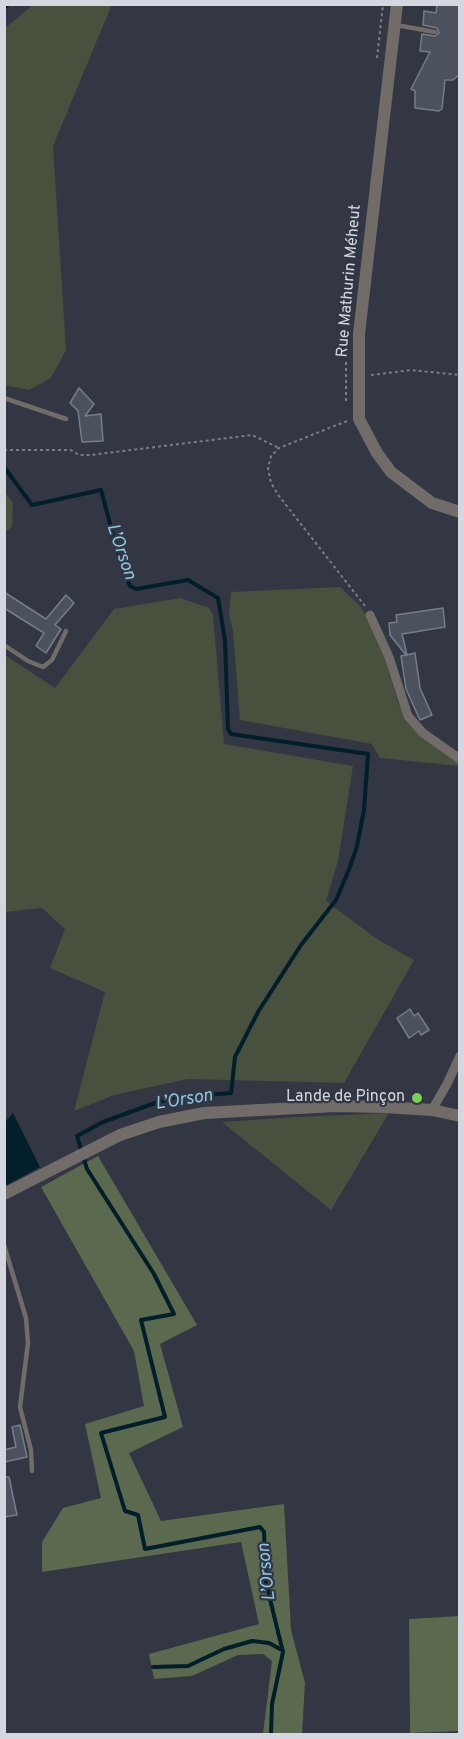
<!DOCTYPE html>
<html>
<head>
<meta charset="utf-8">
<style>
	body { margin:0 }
	#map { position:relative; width:464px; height:1739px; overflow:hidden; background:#323743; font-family:Overpass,sans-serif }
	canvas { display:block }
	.frame { position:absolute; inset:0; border:6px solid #d4d7df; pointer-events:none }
</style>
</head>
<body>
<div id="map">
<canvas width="464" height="1739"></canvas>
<div class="frame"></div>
</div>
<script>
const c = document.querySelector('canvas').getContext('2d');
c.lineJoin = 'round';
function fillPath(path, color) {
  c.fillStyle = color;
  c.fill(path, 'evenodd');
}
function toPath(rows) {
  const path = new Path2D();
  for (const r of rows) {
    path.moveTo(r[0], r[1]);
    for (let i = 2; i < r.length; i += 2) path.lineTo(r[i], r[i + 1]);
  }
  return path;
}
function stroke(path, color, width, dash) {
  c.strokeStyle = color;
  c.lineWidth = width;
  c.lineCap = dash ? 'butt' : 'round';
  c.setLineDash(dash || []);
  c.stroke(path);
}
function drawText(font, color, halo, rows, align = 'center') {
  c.font = font + ' Overpass,sans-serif';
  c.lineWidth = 4.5;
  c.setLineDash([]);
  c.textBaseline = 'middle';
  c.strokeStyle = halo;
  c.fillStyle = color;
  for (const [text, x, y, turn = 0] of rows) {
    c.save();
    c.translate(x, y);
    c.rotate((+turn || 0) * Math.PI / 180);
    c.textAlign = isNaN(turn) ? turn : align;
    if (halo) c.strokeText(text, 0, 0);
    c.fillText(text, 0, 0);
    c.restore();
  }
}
const green = toPath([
	[107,4,111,7,53,146,66,350,51,378,29,390,5,385,5,28,33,5],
	[4,491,13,503,12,527,5,532],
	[340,587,361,607,379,640,399,705,409,724,459,763,459,766,380,758,372,744,240,720,233,630,229,615,231,592],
	[180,598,209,608,213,615,224,744,353,766,338,861,326,901,377,939,414,960,344,1083,188,1079,114,1095,74,1111,105,992,50,968,65,929,42,908,5,912,5,655,55,688,114,609],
	[389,1113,331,1210,222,1122,297,1117]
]);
const forest = toPath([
	[98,1156,197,1325,160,1344,183,1427,129,1453,161,1521,284,1504,291,1630,305,1683,302,1734,263,1734,272,1661,263,1654,238,1655,192,1676,154,1679,149,1654,259,1624,241,1542,42,1572,42,1542,63,1508,101,1498,85,1424,144,1406,134,1351,41,1187],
	[459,1616,459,1731,410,1733,409,1619]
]);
const water = toPath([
	[13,1113,40,1167,5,1186,5,1122]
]);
const stream = toPath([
	[4,8,9,4],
	[4,467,32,505,101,490,119,557,130,586,136,589,188,580,218,598,225,640,228,729,231,734,368,754,364,810,357,846,350,867,336,900,301,945,258,1012,235,1057,231,1093,172,1098,155,1103,103,1122,77,1136,87,1169,154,1274,174,1314,141,1320,165,1417,101,1433,125,1511,138,1515,145,1549,260,1527,264,1532,266,1583,283,1652,272,1704,271,1734],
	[153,1667,188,1666,224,1649,252,1641,269,1643,280,1649]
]);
const building = toPath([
	[437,4,459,4,459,75,453,80,445,80,442,109,439,111,415,108,415,91,411,89,430,52,420,51,422,34,435,36,439,33,437,28,423,25,424,11,436,13,437,4],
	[79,388,94,404,85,416,101,414,103,441,82,442,78,411,70,403,79,388],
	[4,592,46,619,66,595,74,603,55,625,61,629,46,653,36,646,44,633,4,608,4,592],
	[443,608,445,627,402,634,407,655,415,653,420,688,432,715,420,720,406,689,401,656,406,655,390,635,389,623,397,622,396,615,443,608],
	[410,1009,414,1016,418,1013,429,1030,421,1035,419,1031,409,1038,397,1018,410,1009],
	[20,1425,27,1457,4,1462,4,1450,16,1447,12,1427,20,1425],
	[4,1477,9,1477,17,1515,4,1517,4,1477]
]);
const path = toPath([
	[377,58,383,4],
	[346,362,346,401],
	[371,375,411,370,460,375],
	[347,421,279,448,271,456,268,469,271,483,279,496,365,606],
	[4,450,71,450,79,455,91,455,252,435,279,448]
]);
const service = toPath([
	[396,25,435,32],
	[4,398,66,419],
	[4,645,28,661,43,667,52,660,66,631],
	[4,1245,26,1318,28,1343,20,1407,31,1450,32,1471]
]);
const minor = toPath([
	[370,615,389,657,408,716,423,733,460,759],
	[432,1110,447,1084,460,1056]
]);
const tertiary = toPath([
	[397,4,359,334,359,419,377,453,391,472,432,503,460,512],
	[4,1194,120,1135,159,1122,204,1113,335,1106,384,1107,432,1110,460,1116]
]);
const markers = [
	[417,1098,6,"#79d158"]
];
const streetNames = [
	["Rue Mathurin Méheut",350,281,-85]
];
const poiNames = [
	["Lande de Pinçon",405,1098]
];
const waterNames = [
	["L’Orson",120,552,71],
	["L’Orson",184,1101,-9],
	["L’Orson",268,1572,-96]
];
fillPath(green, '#47513e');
fillPath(forest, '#5b694e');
fillPath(water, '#001f2b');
stroke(stream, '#001f2b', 4);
fillPath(building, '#4b525e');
stroke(building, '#767d8a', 1.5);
stroke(path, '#797d87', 2, [3, 3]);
stroke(service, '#726c68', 4.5);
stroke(minor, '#726c68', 9);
stroke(tertiary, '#726c68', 12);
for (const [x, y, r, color] of markers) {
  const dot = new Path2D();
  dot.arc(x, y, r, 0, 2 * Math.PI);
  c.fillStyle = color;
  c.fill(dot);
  stroke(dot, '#323743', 2);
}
drawText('16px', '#d4d7df', '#323743', streetNames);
drawText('16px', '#d4d7df', '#323743', poiNames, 'right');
drawText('italic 18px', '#89c9e3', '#323743', waterNames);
</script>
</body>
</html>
